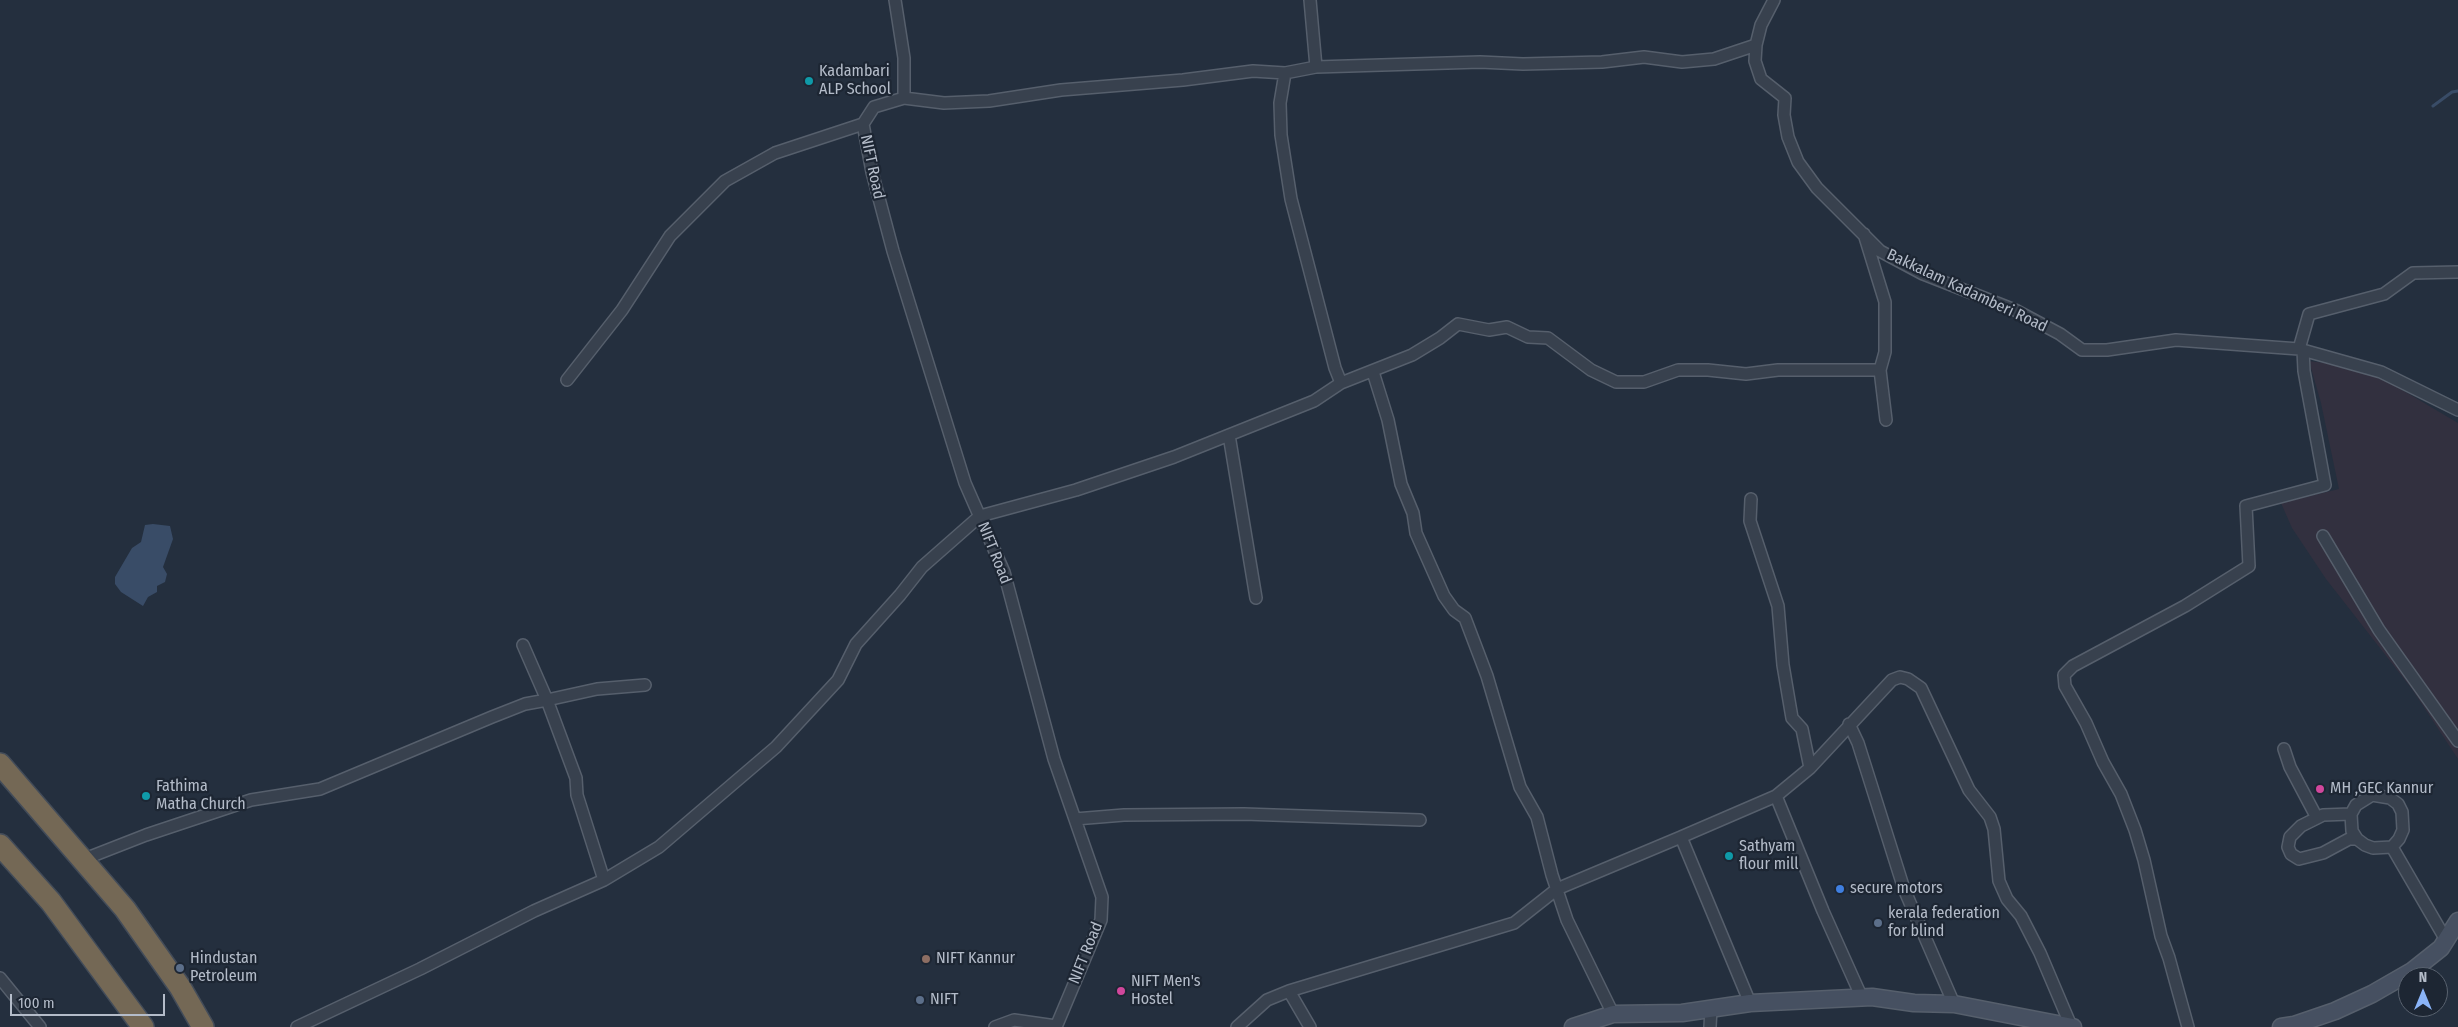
<!DOCTYPE html>
<html>
<head>
<meta charset="utf-8">
<style>
	body { margin:0 }
	#map { position:relative; width:2458px; height:1027px; overflow:hidden; background:#242f3e; font-family:"Fira Sans Condensed",sans-serif }
	canvas { display:block }
	.north { position:absolute; left:2398px; top:967px; width:50px; height:50px; box-sizing:border-box; background:#1d2633; border:1px solid #59626f; border-radius:50%; rotate:0deg; font-size:14px; font-weight:700; line-height:20px; text-align:center; color:#b4bcc9 }
	.north::after { content:''; display:block; margin:auto; width:18px; height:22px; background:#8ab4f8; clip-path:polygon(50% 0,100% 100%,50% 72%,0 100%) }
	.scale { position:absolute; left:10px; top:994px; width:155px; height:22px; box-sizing:border-box; border:2px solid #b4bcc9; border-top:0; padding-left:6px; font-size:15px; line-height:18px; white-space:nowrap; color:#b4bcc9; -webkit-text-stroke:4px #1d2633; paint-order:stroke }
</style>
</head>
<body>
<div id="map">
<canvas width="2458" height="1027"></canvas>
<div class="north">N</div>
<div class="scale">100 m</div>
</div>
<script>
const c = document.querySelector('canvas').getContext('2d');
c.lineJoin = 'round';
function fillPath(path, color) {
  c.fillStyle = color;
  c.fill(path, 'evenodd');
}
function toPath(rows) {
  const path = new Path2D();
  for (const r of rows) {
    path.moveTo(r[0], r[1]);
    for (let i = 2; i < r.length; i += 2) path.lineTo(r[i], r[i + 1]);
  }
  return path;
}
function stroke(path, color, width, dash) {
  c.strokeStyle = color;
  c.lineWidth = width;
  c.lineCap = dash ? 'butt' : 'round';
  c.setLineDash(dash || []);
  c.stroke(path);
}
function drawText(font, color, halo, rows, align = 'center') {
  c.font = font + ' "Fira Sans Condensed",sans-serif';
  c.lineWidth = 4.5;
  c.setLineDash([]);
  c.textBaseline = 'middle';
  c.strokeStyle = halo;
  c.fillStyle = color;
  for (const [text, x, y, turn = 0] of rows) {
    c.save();
    c.translate(x, y);
    c.rotate((+turn || 0) * Math.PI / 180);
    c.textAlign = isNaN(turn) ? turn : align;
    if (halo) c.strokeText(text, 0, 0);
    c.fillText(text, 0, 0);
    c.restore();
  }
}
const medical = toPath([
	[2309,361,2348,366,2387,381,2458,423,2458,759,2412,689,2326,579,2292,528,2281,503,2339,489,2321,403]
]);
const water = toPath([
	[153,524,170,526,173,539,163,567,167,574,165,582,157,586,157,592,148,597,143,606,121,592,115,584,115,577,132,548,141,542,145,525]
]);
const stream = toPath([
	[2433,106,2452,92,2458,91]
]);
const street = toPath([
	[895,0,904,58,904,98],
	[1310,0,1316,67],
	[1774,0,1761,25,1756,45,1755,61,1761,79,1785,98,1784,115,1788,137,1798,162,1817,188,1880,251,1923,274,2015,310,2060,334,2082,350,2107,350,2176,340,2299,349,2381,372,2458,410],
	[1285,73,1280,103,1281,135,1291,199,1335,368,1341,383,1412,355,1440,338,1458,324,1489,330,1507,327,1528,337,1548,338,1591,370,1616,382,1644,382,1678,370,1708,370,1746,374,1778,370,1880,370,1885,352,1885,302,1864,234],
	[2299,349,2309,314,2384,294,2413,273,2458,272],
	[1880,370,1886,420],
	[1373,372,1388,420,1401,484,1413,513,1416,533,1444,596,1454,610,1465,618,1487,676,1520,787,1537,817,1552,875,1567,920,1613,1014],
	[567,380,622,310,670,236,725,181,775,153,863,124],
	[1229,435,1256,598],
	[1751,499,1750,521,1778,606,1783,665,1792,718,1802,729,1810,768],
	[2323,536,2379,630,2458,741],
	[1849,724,1858,743,1904,889,1954,1004],
	[2284,749,2290,767,2317,818],
	[2372,795,2390,798,2398,804,2402,812,2403,830,2399,839,2392,847,2373,848,2365,845,2357,839,2352,831,2351,814,2356,805,2372,795],
	[1776,796,1823,911,1862,998],
	[2351,814,2323,815,2301,826,2290,837,2288,847,2291,854,2299,859,2323,853,2349,839,2357,839],
	[1075,819,1124,815,1244,814,1420,820],
	[1681,837,1776,796,1810,768,1892,680,1900,677,1908,679,1921,688,1969,790,1990,817,1994,829,1999,881,2007,899,2021,916,2040,953,2071,1026],
	[2392,847,2446,940],
	[82,860,146,835,251,800,320,789,492,717,525,704,547,700,523,645],
	[604,880,659,847,776,747,838,680,856,644,900,595,922,567,980,516,1076,490,1174,457,1314,401,1341,383],
	[0,978,40,1027],
	[1289,991,1310,1027],
	[297,1027,420,969,534,911,604,880,577,795,576,778,547,700,597,689,645,685],
	[995,1027,1014,1020,1056,1026],
	[1056,1027,1101,920,1102,897,1054,759,1004,572,965,483,893,251,872,172,863,124,874,107,904,98,944,103,989,101,1061,90,1183,80,1253,71,1285,73,1316,67,1480,62,1523,64,1602,62,1644,57,1682,62,1714,59,1756,45],
	[1237,1027,1267,1000,1289,991,1514,923,1557,889,1681,837,1750,1003],
	[1710,1027,1711,1008],
	[2188,1027,2169,958,2161,936,2144,860,2135,830,2121,794,2103,762,2086,723,2065,686,2064,675,2073,666,2185,606,2249,566,2246,506,2325,485,2304,371,2303,350]
]);
const secondary = toPath([
	[1573,1027,1613,1014,1682,1013,1750,1003,1872,997,1914,1003,1954,1004,2073,1027],
	[2281,1027,2294,1025,2335,1011,2372,994,2412,971,2441,948,2458,921]
]);
const highway = toPath([
	[0,764,125,909,180,987,203,1027],
	[0,845,51,902,143,1027]
]);
const markers = [
	[809,81,5,"#0f9aa8"],
	[2320,789,5,"#d1479c"],
	[146,796,5,"#0f9aa8"],
	[1729,856,5,"#0f9aa8"],
	[1840,889,5,"#3f7fe0"],
	[1878,923,5,"#5c6f8a"],
	[926,959,5,"#8d6e63"],
	[180,968,5,"#5c6f8a"],
	[1121,991,5,"#d1479c"],
	[920,1000,5,"#5c6f8a"]
];
const poiNames = [
	["Kadambari",819,72],
	["ALP School",819,90],
	["Fathima",156,787],
	["Matha Church",156,805],
	["MH ,GEC Kannur",2330,789],
	["Sathyam",1739,847],
	["flour mill",1739,865],
	["secure motors",1850,889],
	["kerala federation",1888,914],
	["for blind",1888,932],
	["Hindustan",190,959],
	["Petroleum",190,977],
	["NIFT Kannur",936,959],
	["NIFT Men's",1131,982],
	["Hostel",1131,1000],
	["NIFT",930,1000]
];
const streetNames = [
	["NIFT Road",872,167,78],
	["Bakkalam Kadamberi Road",1967,291,25],
	["NIFT Road",994,553,68],
	["NIFT Road",1086,953,-68]
];
fillPath(medical, '#32303f');
fillPath(water, '#394c67');
stroke(stream, '#394c67', 3);
stroke(street, '#565f6c', 14);
stroke(secondary, '#565f6c', 19);
stroke(highway, '#434c59', 24);
stroke(street, '#38414e', 11);
stroke(secondary, '#465061', 16);
stroke(highway, '#746855', 21);
for (const [x, y, r, color] of markers) {
  const dot = new Path2D();
  dot.arc(x, y, r, 0, 2 * Math.PI);
  c.fillStyle = color;
  c.fill(dot);
  stroke(dot, '#1d2633', 2);
}
drawText('16px', '#b4bcc9', '#1d2633', poiNames, 'left');
drawText('16px', '#b4bcc9', '#1d2633', streetNames);
</script>
</body>
</html>
